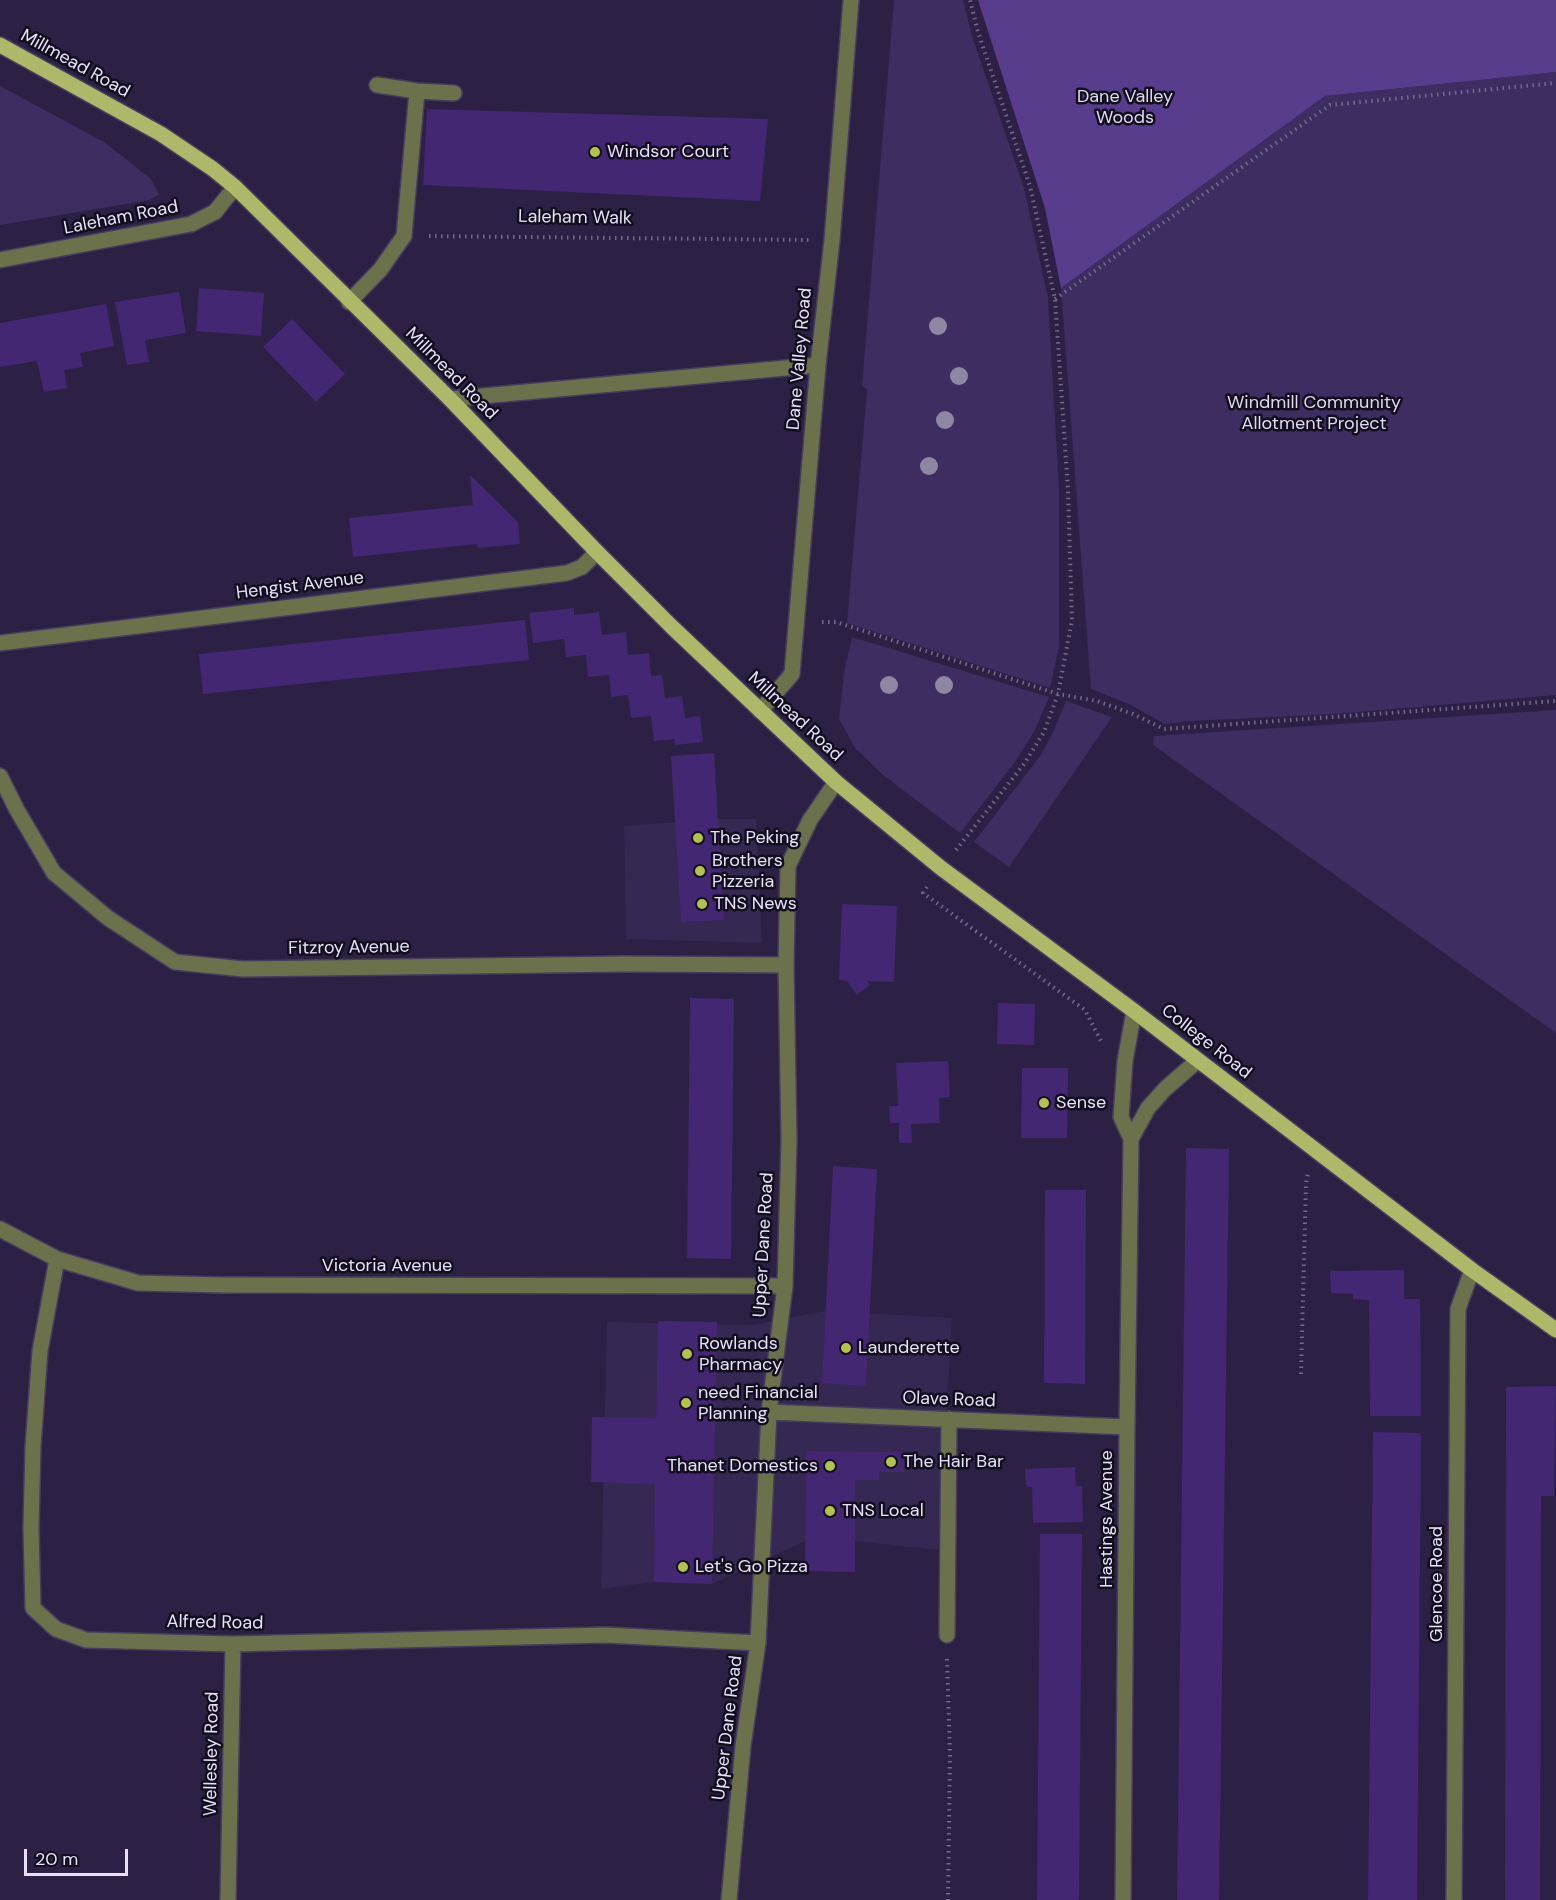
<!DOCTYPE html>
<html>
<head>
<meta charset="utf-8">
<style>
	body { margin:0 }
	#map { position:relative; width:1556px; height:1900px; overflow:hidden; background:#2c2144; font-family:"DM Sans",sans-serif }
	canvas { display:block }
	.scale { position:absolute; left:24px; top:1849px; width:104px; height:27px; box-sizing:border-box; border:3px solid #e6e1f8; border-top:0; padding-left:8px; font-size:18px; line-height:21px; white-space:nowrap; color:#e6e1f8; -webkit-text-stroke:4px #120e1e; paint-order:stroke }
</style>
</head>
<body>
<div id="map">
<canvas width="1556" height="1900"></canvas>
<div class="scale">20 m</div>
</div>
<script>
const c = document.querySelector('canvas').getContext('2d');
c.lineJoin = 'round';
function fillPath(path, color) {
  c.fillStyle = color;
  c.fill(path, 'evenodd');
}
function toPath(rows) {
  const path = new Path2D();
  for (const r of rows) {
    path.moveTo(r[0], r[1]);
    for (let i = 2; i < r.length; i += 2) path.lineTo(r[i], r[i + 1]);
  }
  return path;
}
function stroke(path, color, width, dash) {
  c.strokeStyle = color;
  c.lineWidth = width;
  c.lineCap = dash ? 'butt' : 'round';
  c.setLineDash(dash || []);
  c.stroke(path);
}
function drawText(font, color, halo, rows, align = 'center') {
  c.font = font + ' "DM Sans",sans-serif';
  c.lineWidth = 5;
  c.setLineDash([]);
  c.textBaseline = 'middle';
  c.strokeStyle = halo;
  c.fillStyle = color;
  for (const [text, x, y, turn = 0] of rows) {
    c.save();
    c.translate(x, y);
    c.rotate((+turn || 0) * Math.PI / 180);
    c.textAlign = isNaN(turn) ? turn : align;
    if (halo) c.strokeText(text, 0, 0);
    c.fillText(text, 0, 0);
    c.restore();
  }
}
const built = toPath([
	[718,819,756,819,762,943,626,939,624,826],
	[825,1311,952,1318,938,1550,855,1541,805,1541,712,1584,654,1582,601,1589,607,1322,752,1325]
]);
const green = toPath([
	[894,0,963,0,972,36,1024,188,1048,298,1059,490,1059,646,1050,688,847,623,867,390,862,385],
	[1556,72,1556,695,1336,714,1190,721,1165,724,1129,704,1091,689,1061,288,1325,96],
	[0,86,104,142,150,178,159,194,150,200,0,225],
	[852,637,1049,697,1035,730,1015,762,960,833,883,775,855,748,839,719,844,673],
	[1066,701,1112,717,1009,867,974,842,1041,755,1054,730],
	[1556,710,1556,1033,1153,745,1154,736]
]);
const forest = toPath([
	[978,0,1556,0,1556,72,1325,96,1061,288,1045,208]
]);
const building = toPath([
	[427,109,768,119,760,201,423,185],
	[199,288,264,293,261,336,196,331],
	[179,292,186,333,145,340,149,362,127,365,115,302],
	[106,304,114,346,80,353,83,367,64,370,67,388,44,392,37,361,0,367,0,323],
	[292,319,345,374,316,402,263,347],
	[470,475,518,522,520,544,478,548,477,544,353,557,349,518,473,505],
	[574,608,574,615,599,612,602,635,626,632,628,655,649,653,651,676,662,675,665,698,682,696,685,718,700,716,703,742,675,745,674,739,654,741,651,716,631,718,628,695,611,697,609,675,588,677,586,655,566,657,564,639,533,643,529,613],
	[525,620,529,660,203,694,199,654],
	[714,753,724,920,681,922,671,756],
	[842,904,897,906,894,982,867,981,870,985,857,995,847,981,839,980],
	[690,998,734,999,731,1259,687,1258],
	[998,1003,1035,1004,1034,1045,997,1044],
	[948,1061,950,1097,939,1098,940,1123,911,1124,912,1143,899,1143,899,1123,890,1123,889,1106,898,1106,896,1063],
	[1022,1068,1068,1068,1067,1138,1021,1138],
	[1186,1148,1229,1149,1219,1900,1177,1900],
	[833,1166,877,1169,866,1386,822,1383],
	[1045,1190,1086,1190,1085,1384,1044,1383],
	[1404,1270,1404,1299,1420,1299,1421,1416,1370,1416,1369,1300,1353,1299,1353,1294,1331,1293,1330,1271],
	[658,1321,717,1322,712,1584,654,1582,655,1484,591,1482,592,1417,656,1418],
	[1556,1386,1554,1496,1541,1496,1540,1900,1505,1900,1506,1387],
	[1373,1432,1421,1433,1417,1900,1368,1900],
	[806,1451,904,1452,904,1472,879,1472,879,1480,855,1480,855,1572,805,1571],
	[1075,1467,1076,1486,1082,1486,1083,1522,1033,1523,1032,1487,1026,1487,1025,1469],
	[1040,1534,1082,1534,1079,1900,1037,1900]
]);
const path = toPath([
	[429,236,809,240],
	[1055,299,1330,105,1556,83],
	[822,622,836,622,1058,694,1097,701,1133,714,1164,729,1556,701],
	[956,850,1024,764,1044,732,1058,694,1072,620,1068,489,1055,299,1030,186,978,32,970,0],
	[927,887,923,893,1085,1010,1102,1043],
	[1301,1374,1306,1183,1308,1174],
	[947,1659,950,1755,948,1900]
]);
const minor = toPath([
	[377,85,417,91,454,93],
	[0,260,191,224,215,212,235,187],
	[349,302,380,270,404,236,417,91],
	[450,399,818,365],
	[0,643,567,573,582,567,597,552],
	[760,711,792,674,818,365,832,240,851,0],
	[0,776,17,810,54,873,108,918,175,962,243,969,624,964,786,965],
	[1131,1139,1148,1108,1165,1089,1197,1061],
	[0,1229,57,1259,138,1283,222,1285,785,1286],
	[57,1259,40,1351,33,1446,31,1528,33,1608,56,1629,86,1640,233,1644,606,1635,758,1643],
	[769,1412,1127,1427],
	[947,1635,949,1419],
	[228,1900,233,1644],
	[729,1900,743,1746,758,1643,769,1412,785,1286,789,1141,786,965,788,866,810,820,836,782],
	[1123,1900,1127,1427,1131,1139,1121,1117,1125,1061,1134,1011],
	[1454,1900,1458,1309,1472,1270]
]);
const major = toPath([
	[0,45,161,134,213,169,235,187,450,399,597,552,672,627,836,782,941,868,1134,1011,1472,1270,1556,1330]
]);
const trees = [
	[938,326],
	[959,376],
	[945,420],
	[929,466],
	[889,685],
	[944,685]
];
const markers = [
	[595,152,6,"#b3c24b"],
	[698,838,6,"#b3c24b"],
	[700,871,6,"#b3c24b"],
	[702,904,6,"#b3c24b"],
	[1044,1103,6,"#b3c24b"],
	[846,1348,6,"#b3c24b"],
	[687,1354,6,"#b3c24b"],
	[686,1403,6,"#b3c24b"],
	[891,1462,6,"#b3c24b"],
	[830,1466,6,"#b3c24b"],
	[830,1511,6,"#b3c24b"],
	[683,1567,6,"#b3c24b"]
];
const streetNames = [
	["Millmead Road",75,64,29],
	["Laleham Road",121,218,-11],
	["Laleham Walk",575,218,1],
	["Dane Valley Road",800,359,-85],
	["Millmead Road",451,374,45],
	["Hengist Avenue",300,586,-7],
	["Millmead Road",795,717,43],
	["Fitzroy Avenue",349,948,-1],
	["College Road",1206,1042,38],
	["Upper Dane Road",764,1245,-87],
	["Victoria Avenue",387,1266],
	["Olave Road",949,1400,2],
	["Hastings Avenue",1107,1519,-90],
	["Glencoe Road",1437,1584,-90],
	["Alfred Road",215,1623,1],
	["Upper Dane Road",728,1728,-83],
	["Wellesley Road",212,1754,-89]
];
const parkNames = [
	["Dane Valley",1125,97],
	["Woods",1125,118],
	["Windmill Community",1314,403],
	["Allotment Project",1314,424]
];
const poiNames = [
	["Windsor Court",607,152],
	["The Peking",710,838],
	["Brothers",712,861],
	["Pizzeria",712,882],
	["TNS News",714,904],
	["Sense",1056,1103],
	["Rowlands",699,1344],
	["Pharmacy",699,1365],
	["Launderette",858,1348],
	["need Financial",698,1393],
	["Planning",698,1414],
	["The Hair Bar",903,1462],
	["Thanet Domestics",818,1466,"right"],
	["TNS Local",842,1511],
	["Let's Go Pizza",695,1567]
];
fillPath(built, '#352852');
fillPath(green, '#3d2d60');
fillPath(forest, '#573d8b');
fillPath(building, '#432773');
stroke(minor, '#463c5d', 18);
stroke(major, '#463c5d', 18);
stroke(path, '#746b8a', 4, [1.5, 4.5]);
stroke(minor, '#6b714b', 15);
stroke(major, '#adb968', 15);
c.fillStyle = '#8e87a3';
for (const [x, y] of trees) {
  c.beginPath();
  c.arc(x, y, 9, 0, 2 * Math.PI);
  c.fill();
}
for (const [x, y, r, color] of markers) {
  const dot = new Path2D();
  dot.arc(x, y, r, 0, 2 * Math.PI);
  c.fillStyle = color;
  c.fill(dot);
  stroke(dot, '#120e1e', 2);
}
drawText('18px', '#e6e1f8', '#120e1e', streetNames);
drawText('18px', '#dfdaf1', '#120e1e', parkNames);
drawText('18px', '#e6e1f8', '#120e1e', poiNames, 'left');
</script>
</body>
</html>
